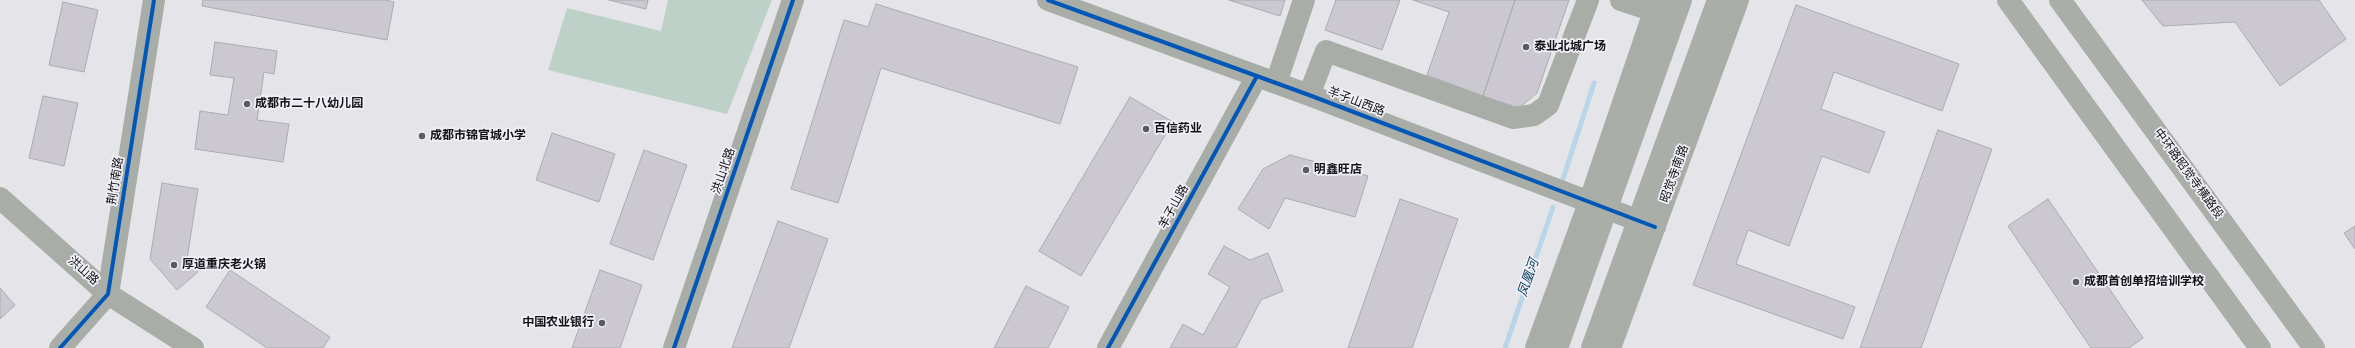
<!DOCTYPE html>
<html>
<head>
<meta charset="utf-8">
<style>
	body { margin:0 }
	canvas { display:block; background:#e5e4e8 }
</style>
</head>
<body>
<canvas width="2355" height="348"></canvas>
<script>
const c = document.querySelector('canvas').getContext('2d');
c.lineJoin = 'round';
function fillPath(path, color) {
  c.fillStyle = color;
  c.fill(path, 'evenodd');
}
function toPath(rows) {
  const path = new Path2D();
  for (const r of rows) {
    path.moveTo(r[0], r[1]);
    for (let i = 2; i < r.length; i += 2) path.lineTo(r[i], r[i + 1]);
  }
  return path;
}
function stroke(path, color, width, dash) {
  c.strokeStyle = color;
  c.lineWidth = width;
  c.lineCap = dash ? 'butt' : 'round';
  c.setLineDash(dash || []);
  c.stroke(path);
}
function drawText(font, color, halo, rows, align = 'center') {
  c.font = font + ' Poppins,"Noto Sans SC",sans-serif';
  c.lineWidth = 3.5;
  c.setLineDash([]);
  c.textBaseline = 'middle';
  c.strokeStyle = halo;
  c.fillStyle = color;
  for (const [text, x, y, turn = 0] of rows) {
    c.save();
    c.translate(x, y);
    c.rotate((+turn || 0) * Math.PI / 180);
    c.textAlign = isNaN(turn) ? turn : align;
    if (halo) c.strokeText(text, 0, 0);
    c.fillText(text, 0, 0);
    c.restore();
  }
}
const green = toPath([
	[668,0,772,0,727,114,548,70,567,8,661,31]
]);
const stream = toPath([
	[1563,179,1594,83],
	[1505,348,1553,207]
]);
const building = toPath([
	[203,0,385,0,394,2,387,40,202,6,203,0],
	[609,0,648,0,646,9,609,0],
	[1229,0,1285,0,1280,16,1229,0],
	[1336,0,1400,0,1382,50,1325,30,1336,0],
	[1413,0,1515,0,1483,96,1427,75,1449,12,1413,0],
	[1515,0,1569,0,1537,93,1519,108,1483,96,1515,0],
	[2142,0,2319,0,2346,39,2280,86,2235,22,2163,26,2142,0],
	[63,2,98,10,84,72,49,65,63,2],
	[876,4,1078,67,1060,124,881,68,838,203,791,189,844,20,868,27,876,4],
	[1796,5,1959,64,1942,111,1834,72,1821,109,1885,132,1869,173,1822,156,1789,246,1748,230,1736,264,1855,307,1843,339,1693,285,1796,5],
	[215,42,277,51,274,74,264,72,257,120,289,124,283,162,195,149,200,111,228,115,234,78,210,75,215,42],
	[43,96,78,103,64,166,29,158,43,96],
	[1130,97,1173,122,1081,276,1039,251,1130,97],
	[1938,130,1992,149,1921,348,1860,348,1938,130],
	[552,133,615,154,599,202,536,180,552,133],
	[644,150,687,165,653,260,610,244,644,150],
	[1290,155,1368,176,1355,217,1285,198,1269,229,1238,209,1263,169,1290,155],
	[162,183,198,189,187,259,198,272,177,290,150,259,162,183],
	[1400,199,1458,219,1412,348,1348,348,1400,199],
	[2048,199,2143,338,2129,348,2091,348,2008,226,2048,199],
	[778,221,828,239,789,348,732,348,778,221],
	[2355,226,2355,249,2344,233,2355,226],
	[1224,246,1250,260,1268,253,1283,291,1261,300,1236,348,1170,348,1183,324,1203,335,1230,287,1208,274,1224,246],
	[230,270,330,337,323,348,267,348,206,307,230,270],
	[600,270,642,285,620,348,572,348,600,270],
	[1026,286,1069,307,1048,348,994,348,1026,286],
	[0,288,15,305,0,319,0,288]
]);
const minor = toPath([
	[1048,0,1309,95,1655,227],
	[1621,0,1654,11],
	[1276,83,1304,0],
	[1309,95,1326,51,1513,118,1534,115,1548,105,1588,0],
	[0,198,108,294,193,348],
	[60,348,108,294,154,0],
	[674,348,793,0],
	[1108,348,1257,76],
	[1536,348,1589,203,1658,0],
	[1610,348,1738,0]
]);
const major = toPath([
	[2008,0,2260,348],
	[2060,0,2314,348],
	[1557,348,1681,0],
	[1592,348,1718,0]
]);
const cycleway = toPath([
	[1048,0,1309,95,1655,227],
	[60,348,108,294,154,0],
	[674,348,793,0],
	[1108,348,1257,76]
]);
const markers = [
	[1526,47,4,"#5c5c5f"],
	[247,104,4,"#5c5c5f"],
	[1146,129,4,"#5c5c5f"],
	[422,136,4,"#5c5c5f"],
	[1306,170,4,"#5c5c5f"],
	[174,265,4,"#5c5c5f"],
	[2076,282,4,"#5c5c5f"],
	[602,323,4,"#5c5c5f"]
];
const poiNames = [
	["泰业北城广场",1534,47],
	["成都市二十八幼儿园",255,104],
	["百信药业",1154,129],
	["成都市锦官城小学",430,136],
	["明鑫旺店",1314,170],
	["厚道重庆老火锅",182,265],
	["成都首创单招培训学校",2084,282],
	["中国农业银行",594,323,"right"]
];
const streetNames = [
	["羊子山西路",1356,102,21],
	["洪山北路",724,171,-71],
	["昭觉寺南路",1675,174,-70],
	["中环路昭觉寺横路段",2188,174,54],
	["荆竹南路",116,181,-81],
	["羊子山路",1174,207,-61],
	["洪山路",83,271,42]
];
const waterNames = [
	["凤凰河",1529,278,-71]
];
fillPath(green, '#bdd1c9');
stroke(stream, '#b8d5ea', 5);
fillPath(building, '#cbc8d2');
stroke(building, '#acabaf', 1);
stroke(minor, '#a8ada7', 22);
stroke(major, '#aaaea9', 22);
stroke(cycleway, '#0057b8', 4);
for (const [x, y, r, color] of markers) {
  const dot = new Path2D();
  dot.arc(x, y, r, 0, 2 * Math.PI);
  c.fillStyle = color;
  c.fill(dot);
  stroke(dot, '#f1eff7', 1.5);
}
drawText('bold 12px', '#131215', '#f1eff7', poiNames, 'left');
drawText('12px', '#131215', '#f1eff7', streetNames);
drawText('italic 13px', '#013956', '#f1eff7', waterNames);
</script>
</body>
</html>
